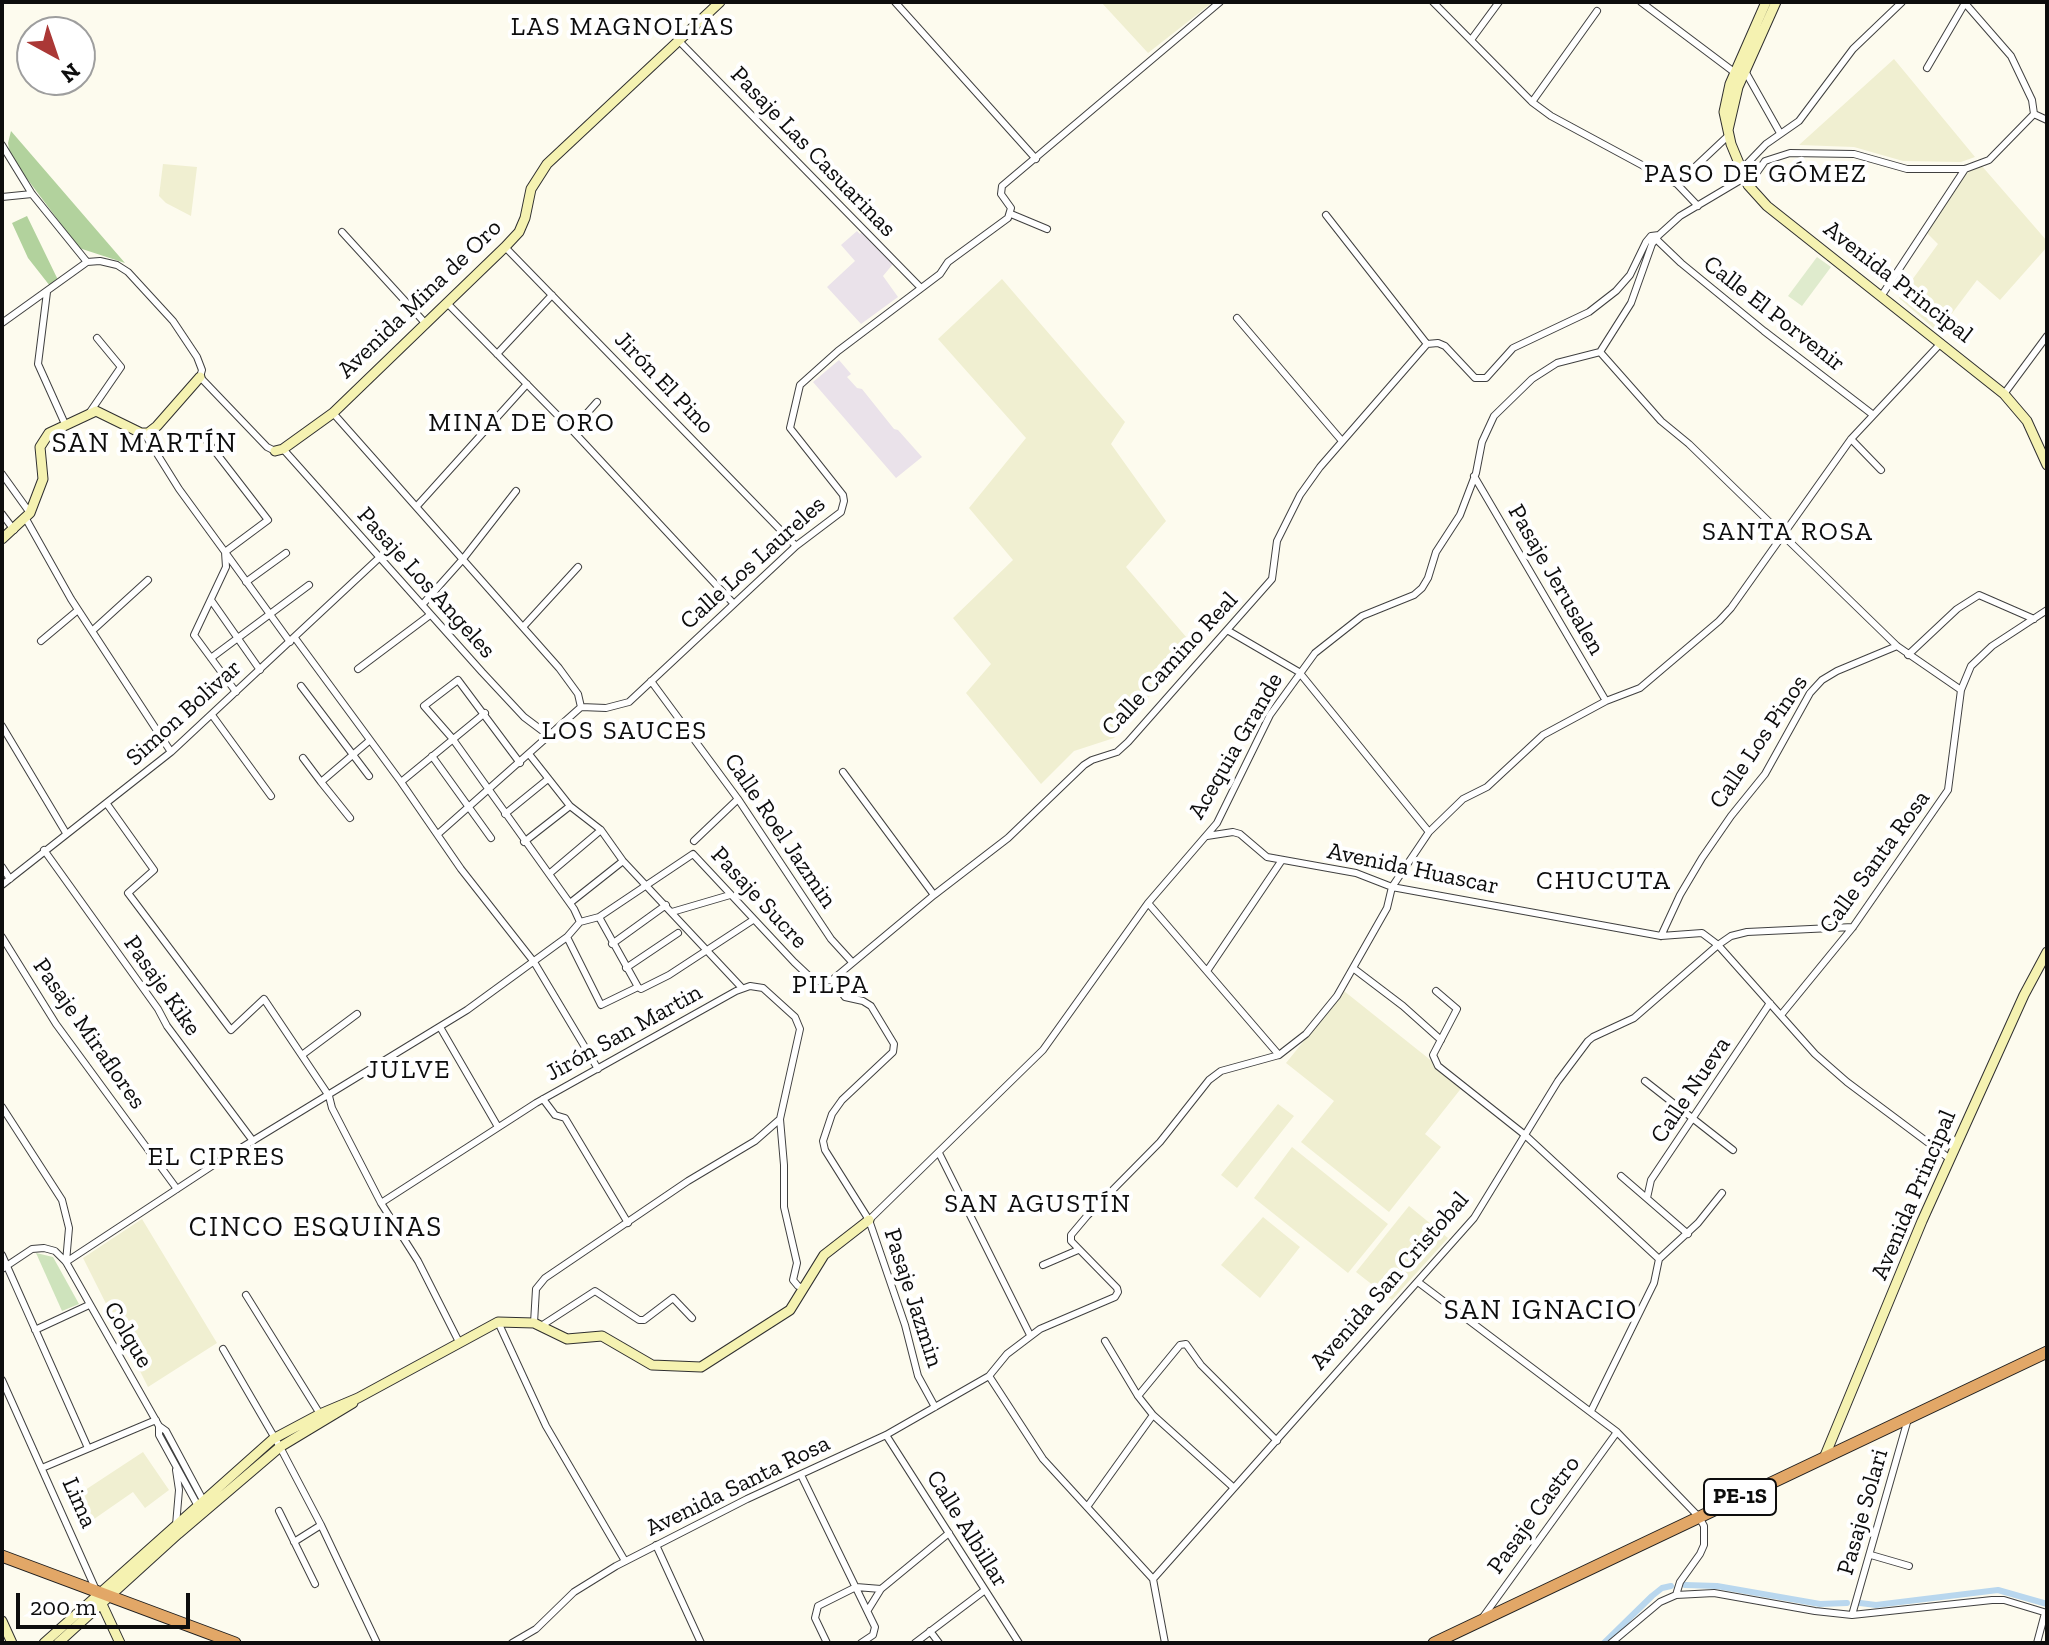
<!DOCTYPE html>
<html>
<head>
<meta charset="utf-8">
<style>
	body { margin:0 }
	#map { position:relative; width:2049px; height:1645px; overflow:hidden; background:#fdfbee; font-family:"Zilla Slab",serif }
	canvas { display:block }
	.frame { position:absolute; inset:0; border:4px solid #0d0d0d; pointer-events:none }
	.north { position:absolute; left:16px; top:16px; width:80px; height:80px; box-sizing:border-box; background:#fff; border:2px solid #9e9e9e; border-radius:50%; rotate:140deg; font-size:22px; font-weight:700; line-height:32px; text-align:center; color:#0d0d0d }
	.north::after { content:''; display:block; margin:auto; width:28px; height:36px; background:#ab3836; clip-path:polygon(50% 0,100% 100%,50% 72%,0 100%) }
	.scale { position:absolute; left:16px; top:1593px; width:174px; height:36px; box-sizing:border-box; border:4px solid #0d0d0d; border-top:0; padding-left:10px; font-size:24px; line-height:28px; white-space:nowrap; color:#0d0d0d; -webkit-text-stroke:6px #fff; paint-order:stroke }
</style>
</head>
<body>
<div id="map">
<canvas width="2049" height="1645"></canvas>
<div class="frame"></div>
<div class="north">N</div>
<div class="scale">200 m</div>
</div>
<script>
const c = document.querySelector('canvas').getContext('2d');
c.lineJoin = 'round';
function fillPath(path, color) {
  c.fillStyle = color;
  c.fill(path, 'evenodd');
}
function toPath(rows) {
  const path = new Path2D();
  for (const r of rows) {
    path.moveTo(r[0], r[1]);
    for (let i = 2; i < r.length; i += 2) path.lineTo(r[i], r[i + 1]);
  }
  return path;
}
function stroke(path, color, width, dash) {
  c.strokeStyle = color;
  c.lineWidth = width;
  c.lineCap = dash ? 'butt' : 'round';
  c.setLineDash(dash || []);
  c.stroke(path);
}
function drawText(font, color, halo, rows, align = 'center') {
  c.font = font + ' "Zilla Slab",serif';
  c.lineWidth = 8;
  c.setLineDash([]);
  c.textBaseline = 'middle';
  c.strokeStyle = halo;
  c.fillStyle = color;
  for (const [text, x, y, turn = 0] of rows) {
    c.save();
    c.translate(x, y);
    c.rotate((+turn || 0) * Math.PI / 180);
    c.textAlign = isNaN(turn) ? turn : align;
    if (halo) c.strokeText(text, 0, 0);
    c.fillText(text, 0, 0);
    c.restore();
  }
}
const industrial = toPath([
	[857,231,860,234,863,231,893,264,883,276,898,297,861,324,827,287,855,261,841,245],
	[839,360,851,374,847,377,857,388,862,389,894,429,898,430,922,457,896,478,813,382]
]);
const farmland = toPath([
	[1101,2,1213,2,1148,53],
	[1894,59,1975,157,1961,162,1903,161,1854,147,1799,145],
	[163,164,197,167,191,216,166,203,159,196],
	[1981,165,2047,241,2047,247,2000,300,1977,280,1938,332,1899,298,1938,244,1927,233,1968,169],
	[1002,279,1125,422,1111,444,1166,521,1126,567,1193,645,1114,738,1074,751,1041,784,966,693,991,664,953,618,1013,560,969,508,1026,438,938,339],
	[1344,991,1463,1086,1425,1134,1441,1147,1389,1212,1301,1142,1334,1101,1286,1063],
	[1278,1104,1294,1116,1237,1188,1221,1175],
	[1292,1147,1388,1224,1348,1273,1254,1198],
	[1409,1206,1448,1238,1392,1300,1356,1272],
	[1263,1217,1300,1247,1260,1298,1221,1265],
	[142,1219,217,1343,148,1387,83,1258],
	[143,1452,169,1490,145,1508,133,1492,84,1526,73,1510,82,1504,76,1496]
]);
const green = toPath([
	[36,1253,53,1257,79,1304,62,1311]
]);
const forest = toPath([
	[11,131,125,263,79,248,10,156,8,143],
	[27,216,58,280,50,286,28,258,12,223]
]);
const pitch = toPath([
	[1817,257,1831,267,1802,306,1788,296]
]);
const canal = toPath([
	[1685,1585,1717,1586,1820,1604,1847,1603],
	[1860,1603,1876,1605,1998,1590,2047,1604],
	[1604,1643,1652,1596,1662,1588,1671,1586]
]);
const street = toPath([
	[895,2,1036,159],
	[1433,2,1532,102,1551,116,1677,184,1698,206],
	[1641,2,1734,72],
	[1471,40,1499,2],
	[679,41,921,288],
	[1927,68,1965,3],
	[1745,71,1780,133],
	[1532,102,1597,11],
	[2034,114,2047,120],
	[2,145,32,194,87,262],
	[1741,170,1766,144,1799,121,1853,49,1902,2],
	[1677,184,1729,135],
	[1748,185,1765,161,1790,153,1854,154,1907,169,1965,169,1989,160,2034,114,2032,100,2011,56,1964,2],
	[2,197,32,194],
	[1011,214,1047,229],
	[1326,215,1427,344],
	[342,232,426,324],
	[1656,239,1681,263,1764,331,1872,414],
	[505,247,796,546],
	[47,292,38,364,65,424],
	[1882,295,1965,169],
	[447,303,572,430,733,603],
	[1237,318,1342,441],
	[2,323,87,262,100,261,117,265,128,272,173,321,197,357,202,370,200,377,267,447,275,451],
	[1427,344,1438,343,1445,346,1475,378,1486,378,1513,348,1589,312,1616,291,1630,275,1646,242,1651,236,1659,235],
	[1600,352,1661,421,1689,444,1897,646,1961,690],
	[497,354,552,295],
	[2004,394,2047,336],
	[90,412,121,367,97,338],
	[333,413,559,668,578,694,581,707],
	[572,430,597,402],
	[144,433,179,489,225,552,226,567,194,635,236,692],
	[1851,439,1881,470],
	[207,441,268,520,225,552,290,642],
	[283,449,482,672,524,717,548,735],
	[2,474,30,513],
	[1474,476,1606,701],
	[417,506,527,384],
	[2,514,14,530],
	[26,519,71,599,171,752],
	[246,582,286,553],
	[211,600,260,670],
	[422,605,463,559,516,491],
	[523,627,578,567],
	[1227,630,1299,672,1429,832],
	[92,631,148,580],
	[295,638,401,782,461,869,534,962,598,1069],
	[41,641,78,610],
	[1908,655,1957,609,1979,595,2034,619],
	[211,658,309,585],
	[358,669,430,615],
	[651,681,738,799,831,939,852,962],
	[301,686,369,776],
	[581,707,606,708,629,702,796,546,841,512,844,501,843,495,790,428,800,385,838,351,940,274,948,262,1008,218,1011,208,1001,194,1002,186,1220,2],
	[212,715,271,796],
	[2,726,66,833],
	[529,754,570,806,601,830,623,861,742,988],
	[432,756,491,838],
	[303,758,321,782],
	[520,763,458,680,424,706,452,738,574,909,580,922],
	[843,772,934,895],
	[401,782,485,713],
	[107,804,154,870,128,893,231,1030,264,999,329,1096,332,1108,381,1203,418,1261,459,1342],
	[505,814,548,779],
	[350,818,321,782,369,741],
	[438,834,581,707],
	[1207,836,1233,832,1240,834,1267,857,1356,873,1392,887,1661,936,1702,933,1718,945,1731,936,1747,932,1853,927],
	[694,841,738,799],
	[524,842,570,806],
	[44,850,158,1009,167,1026,253,1141],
	[2,867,10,879],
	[549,874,601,830],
	[2,885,171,752,380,557],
	[570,903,623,861],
	[1148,903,1279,1055],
	[672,912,730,895],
	[599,917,638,987],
	[580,922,599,917,693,854,794,962,811,978,818,981,832,980],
	[1661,936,1680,895,1702,858,1731,816,1765,774,1810,693,1822,680,1837,671,1897,646],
	[2,937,56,1024,177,1189],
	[567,937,601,1005,638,987,641,989,669,975,753,920],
	[612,944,666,905],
	[626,968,678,933],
	[1353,968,1403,1006,1441,1040],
	[1207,971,1282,860],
	[832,980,934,895,1008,838,1084,765,1092,760,1117,752,1128,742,1272,579,1277,541,1300,495,1320,467,1427,344],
	[832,980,845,997,863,1001,871,1006,894,1044,893,1052,842,1100,832,1114,823,1141,825,1150,869,1220,905,1325,918,1376,935,1407],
	[1436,991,1457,1009,1433,1055,1438,1066,1525,1135,1659,1259],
	[1781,1015,1853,927,1948,790,1961,690,1971,666,1992,646,2047,610],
	[440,1027,498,1127],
	[302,1055,357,1014],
	[1645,1081,1733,1150],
	[543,1099,555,1115,565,1118,628,1223],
	[2,1107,62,1200,69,1228,66,1262],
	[780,1119,784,1165,784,1207,797,1263,793,1280,798,1286,804,1288],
	[939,1153,1030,1335],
	[1621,1176,1688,1234],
	[1647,1198,1651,1180,1770,1003],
	[381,1203,536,1103,736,991,750,986,763,988,795,1017,800,1029,780,1119,755,1141,688,1181,545,1278,536,1289,534,1323],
	[869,1220,1043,1050,1148,903,1217,823,1270,715,1315,653,1362,616,1414,595,1422,588,1428,578,1436,552,1460,515,1476,473,1482,442,1494,416,1532,379,1557,363,1600,352,1631,303,1652,244,1659,235,1680,216,1744,178],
	[2,1255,88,1448],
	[66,1262,218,1162,467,1010,567,937,580,922],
	[1043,1265,1078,1250],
	[2,1269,32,1249,44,1248,55,1251,66,1262,159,1426,166,1431,204,1502],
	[1418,1282,1617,1432,1699,1517,1704,1526,1704,1545,1700,1554,1680,1582,1676,1595],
	[246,1295,320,1414],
	[498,1322,546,1426,625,1561],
	[541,1326,595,1291,639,1320,644,1320,673,1298,692,1318],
	[35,1330,89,1305],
	[1105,1341,1138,1396,1153,1415,1234,1488],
	[223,1349,280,1447,321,1525,377,1643],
	[989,1376,1043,1459,1153,1579,1165,1643],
	[2,1380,96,1590],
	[1138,1396,1180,1345,1186,1344,1201,1365,1277,1441],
	[1591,1411,1654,1283,1659,1259,1698,1223,1722,1193],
	[159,1426,159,1435,199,1508],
	[886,1435,1019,1643],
	[42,1468,156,1420],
	[801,1475,875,1627,873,1635,861,1643],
	[1087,1507,1153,1415],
	[279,1511,315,1584],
	[176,1525,179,1490,176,1470],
	[294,1542,321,1525],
	[656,1545,701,1643],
	[1871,1555,1909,1566],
	[1153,1579,1474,1218,1558,1081,1588,1041,1593,1037,1634,1018,1718,945,1815,1054,1847,1082,1950,1159],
	[868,1610,881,1589,949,1533],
	[1852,1615,1908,1419],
	[1483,1617,1617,1432],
	[930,1631,939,1643],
	[512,1643,536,1629,574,1592,616,1566,747,1499,886,1435,989,1376,1007,1354,1040,1329,1115,1297,1118,1292,1117,1288,1071,1241,1071,1235,1087,1216,1160,1142,1209,1080,1221,1071,1279,1055,1306,1034,1337,996,1387,908,1392,887,1429,832,1463,799,1487,787,1543,735,1606,701,1640,688,1719,621,1731,608,1851,439,1941,343],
	[827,1643,815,1618,818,1606,856,1587,881,1589],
	[915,1643,985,1590],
	[1611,1643,1660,1602,1676,1595,1714,1593,1815,1611,1852,1615,1992,1600,2004,1600,2047,1613],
	[2037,1643,2045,1613]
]);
const secondary = toPath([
	[1766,2,1730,84,1724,112,1731,144,1748,185,1767,206,2004,394,2027,421,2047,465],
	[1728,130,1738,87,1776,2],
	[275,451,283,449,333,413,505,247,519,232,525,218,531,189,547,164,720,2],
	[2,539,30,513,43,479,40,447,49,433,96,411,141,433,148,433,157,426,200,377],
	[1824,1458,1922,1221,2024,995,2047,952],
	[100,1600,120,1643],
	[2,1621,12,1643],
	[44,1643,273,1439,320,1414,358,1398,498,1322,534,1323,567,1339,602,1336,652,1365,701,1367,790,1310,824,1255,869,1220],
	[58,1643,178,1534,280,1447,353,1403]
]);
const highway = toPath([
	[2,1556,235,1643],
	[1434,1643,2047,1352]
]);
const shields = [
	[1740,1497,72]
];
const shieldNames = [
	["PE-1S",1740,1497]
];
const streetNames = [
	["Pasaje Las Casuarinas",813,152,46],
	["Avenida Principal",1898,282,38],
	["Avenida Mina de Oro",420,299,-44],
	["Calle El Porvenir",1774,314,38],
	["Jirón El Pino",664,383,46],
	["Calle Los Laureles",753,563,-42],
	["Pasaje Jerusalen",1556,580,60],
	["Pasaje Los Angeles",426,583,48],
	["Calle Camino Real",1170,664,-47],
	["Simon Bolivar",184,713,-42],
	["Calle Los Pinos",1759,742,-56],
	["Acequia Grande",1236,746,-60],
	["Calle Roel Jazmin",780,831,56],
	["Calle Santa Rosa",1875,862,-54],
	["Avenida Huascar",1413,869,12],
	["Pasaje Sucre",759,898,47],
	["Pasaje Kike",162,986,55],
	["Jirón San Martin",624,1033,-29],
	["Pasaje Miraflores",89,1034,55],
	["Calle Nueva",1691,1090,-56],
	["Avenida Principal",1914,1195,-67],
	["Avenida San Cristobal",1390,1281,-49],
	["Pasaje Jazmin",913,1298,72],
	["Colque",128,1335,59],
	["Avenida Santa Rosa",738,1486,-26],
	["Lima",79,1503,66],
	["Pasaje Solari",1863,1512,-74],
	["Pasaje Castro",1534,1515,-54],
	["Calle Albillar",967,1529,58]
];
const neighbourhoodNames = [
	["LAS MAGNOLIAS",623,28],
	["PASO DE GÓMEZ",1756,175],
	["MINA DE ORO",522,424],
	["SANTA ROSA",1788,533],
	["LOS SAUCES",625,732],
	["CHUCUTA",1604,882],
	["PILPA",831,986],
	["JULVE",409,1071],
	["EL CIPRES",217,1158],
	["SAN AGUSTÍN",1038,1205]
];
const quarterNames = [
	["SAN MARTÍN",145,444],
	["CINCO ESQUINAS",316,1228],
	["SAN IGNACIO",1541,1311]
];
fillPath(industrial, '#eae2ea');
fillPath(farmland, '#f0efd1');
fillPath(green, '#cee3bc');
fillPath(forest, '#b2d29d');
fillPath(pitch, '#dfebcd');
stroke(canal, '#b9d7ee', 6);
stroke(street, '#404040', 8);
stroke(secondary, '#2f2f2f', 11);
stroke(highway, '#1e1e1e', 13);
stroke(street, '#fff', 6);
stroke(secondary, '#f5f2b1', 9);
stroke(highway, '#e2a767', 11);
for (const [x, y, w] of shields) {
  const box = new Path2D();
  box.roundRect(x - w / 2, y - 18, w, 36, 6);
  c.fillStyle = '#fff';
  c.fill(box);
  stroke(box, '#0d0d0d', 2);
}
drawText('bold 22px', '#0d0d0d', null, shieldNames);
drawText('24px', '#0d0d0d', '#fff', streetNames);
c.letterSpacing = '2px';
drawText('26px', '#0d0d0d', '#fff', neighbourhoodNames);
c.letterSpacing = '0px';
c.letterSpacing = '2px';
drawText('28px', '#0d0d0d', '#fff', quarterNames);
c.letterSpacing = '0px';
</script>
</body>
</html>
